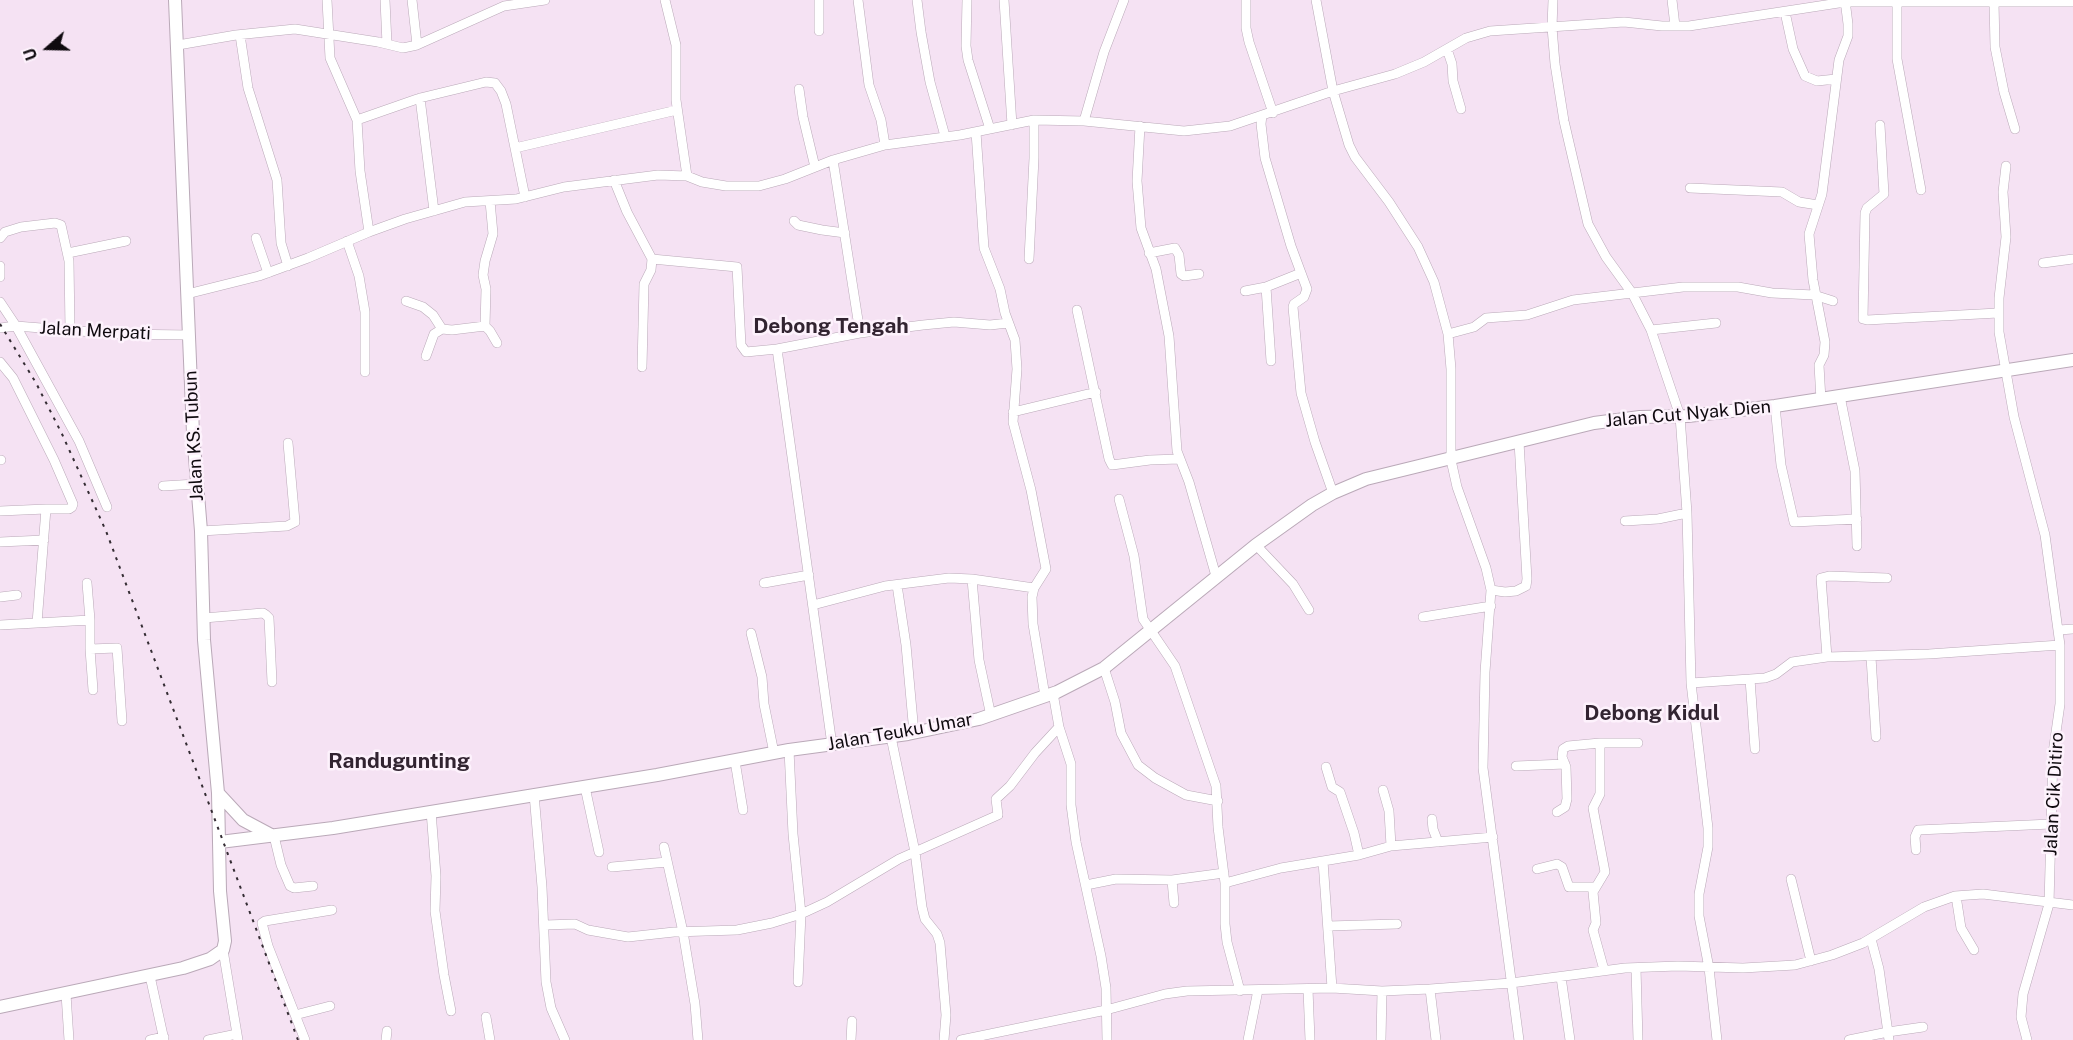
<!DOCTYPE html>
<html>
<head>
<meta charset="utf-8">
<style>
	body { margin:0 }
	#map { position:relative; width:2073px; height:1040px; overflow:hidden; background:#f5e2f3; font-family:"Public Sans",sans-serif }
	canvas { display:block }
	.north { position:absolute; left:18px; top:18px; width:60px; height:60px; -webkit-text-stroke:4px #fdf2fc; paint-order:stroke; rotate:250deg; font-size:16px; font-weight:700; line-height:24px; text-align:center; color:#0f0a0f }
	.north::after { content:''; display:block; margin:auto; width:21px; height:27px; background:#0f0a0f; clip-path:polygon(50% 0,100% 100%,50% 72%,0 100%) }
</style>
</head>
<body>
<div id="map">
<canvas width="2073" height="1040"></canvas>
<div class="north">U</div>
</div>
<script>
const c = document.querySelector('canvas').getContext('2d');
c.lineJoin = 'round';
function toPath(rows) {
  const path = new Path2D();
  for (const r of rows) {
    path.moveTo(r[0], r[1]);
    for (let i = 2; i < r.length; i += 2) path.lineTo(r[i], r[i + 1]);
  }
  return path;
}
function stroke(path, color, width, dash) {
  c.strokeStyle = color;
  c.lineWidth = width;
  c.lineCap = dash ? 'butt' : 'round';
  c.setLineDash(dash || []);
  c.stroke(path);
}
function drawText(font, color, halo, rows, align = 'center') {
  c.font = font + ' "Public Sans",sans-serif';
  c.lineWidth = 5;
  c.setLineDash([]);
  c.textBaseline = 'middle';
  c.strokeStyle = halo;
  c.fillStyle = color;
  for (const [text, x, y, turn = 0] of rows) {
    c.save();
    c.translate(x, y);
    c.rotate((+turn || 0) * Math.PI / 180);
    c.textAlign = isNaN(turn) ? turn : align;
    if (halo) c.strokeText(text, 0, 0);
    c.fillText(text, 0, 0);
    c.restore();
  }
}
const minor = toPath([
	[327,0,330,58,357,120,360,171,369,232],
	[385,0,387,44],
	[412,0,417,45],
	[665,0,676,45,676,100,687,176],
	[858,0,869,85,881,120,885,145],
	[917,0,921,32,930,82,945,136],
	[967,0,966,46,968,60,990,129],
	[1004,0,1012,125],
	[1246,0,1246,28,1249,42,1273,113],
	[1316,0,1333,91,1349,145,1355,157,1389,202,1418,247,1434,282,1448,334,1451,369,1451,460,1457,487,1486,568,1491,590,1485,672,1483,768,1519,1040],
	[1553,0,1552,27,1555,64,1564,121,1588,224,1606,257,1632,293,1651,330,1680,416,1687,513,1691,683,1708,828,1708,847,1699,894,1699,916,1709,968,1717,1040],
	[1672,0,1675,26],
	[1897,1,1897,59,1921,190],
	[1994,2,1995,47,2004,92,2015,129],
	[1785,12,1793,49,1805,76,1817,81,1836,79],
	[819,31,819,0],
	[240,35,248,88,277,180,281,243,288,266],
	[178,45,236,35,295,29,378,42,403,48,417,45,504,6,545,0],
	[1447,49,1452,64,1453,81,1461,109],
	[799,89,803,117,815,167],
	[420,98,434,211],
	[1262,115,1261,124,1265,158,1291,246,1307,289,1304,297,1294,304,1293,307,1301,393,1315,442,1333,493],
	[357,120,420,98,486,82,495,83,501,91,506,104,525,197],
	[1084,121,1104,52,1124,0],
	[1880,125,1884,194,1867,208,1865,213,1863,319,1867,320,1998,313],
	[1140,126,1137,181,1141,228,1156,269,1169,336,1177,451,1189,482,1216,576],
	[976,132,984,248,1000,289,1005,313,1015,340,1017,369,1013,422,1031,490,1046,569,1034,588,1032,597,1033,624,1045,696],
	[515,148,677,110],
	[833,160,860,333],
	[2006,166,2003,192,2006,237,1999,298,1999,332,2014,417,2045,535,2060,645,2060,704,2053,753,2049,904,2023,994,2021,1017,2027,1040],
	[614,180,627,212,652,259,651,270,644,284,642,367],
	[1690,188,1782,192,1799,202,1818,205],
	[794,221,798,225,822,230,845,233],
	[0,238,5,232,21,227,55,223,61,225,69,261,70,330],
	[256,238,268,273],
	[347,241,359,276,365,312,365,372],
	[68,253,126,241],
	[1149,253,1175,248,1179,255,1181,274,1184,276,1199,274],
	[652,259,737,267,741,345,746,352,777,349],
	[1029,259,1034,158,1034,120],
	[2043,263,2073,259],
	[0,266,0,277],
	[1266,287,1271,361],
	[1245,291,1266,287,1301,273],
	[187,294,259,276,308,258,369,232,405,219,465,202,516,199,564,187,658,175,687,176,702,182,726,186,759,186,785,179,833,160,885,145,960,135,1034,120,1084,121,1184,131,1230,126,1333,91,1395,74,1424,62,1466,38,1490,31,1624,22,1662,26,1689,26,1845,2,2073,2],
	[406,301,423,307,433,315,442,329,452,330,485,326,486,289,483,275,485,261,493,234,490,201],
	[0,302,16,326,79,441,107,507],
	[1077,310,1109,459,1112,465,1150,460,1179,459],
	[485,326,490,331,497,343],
	[0,328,16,326,117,334,189,335],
	[1651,330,1716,323],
	[1448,334,1474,327,1486,318,1527,315,1573,300,1683,287,1738,287,1772,293,1814,295,1833,301],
	[426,356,434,334,442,329],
	[0,362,13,378,54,460,73,504,72,507,69,509,46,509],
	[1840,396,1855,471,1857,546],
	[1821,400,1819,365,1824,355,1825,342,1813,280,1809,234,1822,194,1839,60,1848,36,1848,24,1845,0],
	[1775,406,1781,465,1794,522,1857,519],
	[1013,412,1096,392],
	[0,460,1,460],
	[163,486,196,484],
	[1119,499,1134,556,1143,619,1175,666,1216,786,1218,827,1225,883,1225,924,1227,942,1240,991],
	[0,511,46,509,37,623,0,625],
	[1625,521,1658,519,1687,513],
	[201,531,287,526,295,522,288,443],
	[0,542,44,540],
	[1256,545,1293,584,1309,610],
	[972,579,979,660,991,716],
	[87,583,90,620],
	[764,583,809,575],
	[897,585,906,645,914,733],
	[1491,590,1505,592,1516,591,1526,586,1527,579,1519,442],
	[0,597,17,595],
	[813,605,885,586,949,578,972,579,1034,588],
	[1423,617,1491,606],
	[204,618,263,613,266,615,269,618,272,682],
	[37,623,90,620,90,649,117,648,122,721],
	[2059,630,2073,629],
	[751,633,762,677,764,704,774,753],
	[90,649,93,690],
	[1827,657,1821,578,1829,576,1887,578],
	[1871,657,1876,737],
	[1104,668,1115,702,1121,733,1138,765,1155,778,1186,795,1218,801],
	[1750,679,1755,749],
	[1691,683,1765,678,1776,674,1792,662,1827,657,1929,654,2060,645],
	[1053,693,1059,727,1071,764,1071,805,1076,842,1101,956,1106,988,1107,1040],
	[891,737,915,852,922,907,925,919,937,934,940,943,946,1015,944,1040],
	[1600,743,1600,794,1593,808,1605,872,1593,892,1596,923,1593,930,1604,970],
	[832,745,777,349,860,333,923,325,954,322,990,325,1008,323],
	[789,750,793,834,801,914,798,982],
	[735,761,743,810],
	[1516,766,1565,764],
	[1326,767,1332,787,1340,792,1354,833,1359,855],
	[585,787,599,852],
	[1383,790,1389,811,1391,846],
	[534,794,542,887,546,982,551,1008,565,1040],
	[431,811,436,876,435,911,444,975,451,1011],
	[1557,812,1565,807,1567,799,1566,767,1562,757,1563,749,1568,746,1600,743,1638,743],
	[1432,819,1433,829,1438,842],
	[274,836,281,865,290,886,294,888,313,886],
	[664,847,683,932,695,1004,698,1040],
	[1916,850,1915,837,1918,830,2051,824],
	[1323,861,1332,988],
	[612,867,667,862],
	[1537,869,1557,864,1562,867,1569,887,1595,887],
	[1791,879,1811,961],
	[1172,880,1174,903],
	[1225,883,1281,868,1359,855,1391,846,1493,837],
	[1086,885,1116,879,1172,880,1224,873],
	[1956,896,1961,928,1974,950],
	[545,925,575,924,588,930,628,937,674,932,737,930,772,923,801,914,827,902,899,859,998,815,996,799,1010,786,1035,753,1059,727],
	[1328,926,1397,924],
	[1871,939,1879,969,1889,1040],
	[223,950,238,1040],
	[1636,968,1638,1040],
	[150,976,164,1040],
	[1561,977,1570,1040],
	[1308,989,1310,1040],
	[1430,989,1436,1040],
	[66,994,69,1040],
	[295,1015,330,1006],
	[486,1017,490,1040],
	[150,1040,164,1037],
	[208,1040,237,1034],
	[305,1040,268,946,262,923,265,921,332,910],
	[386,1040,387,1031],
	[851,1040,852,1021],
	[961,1040,1106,1010,1165,994,1187,991,1332,988,1382,991,1430,989,1511,983,1625,968,1678,966,1743,968,1795,965,1832,955,1863,943,1924,907,1955,896,1983,894,2073,905],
	[1248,1040,1258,990],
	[1381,1040,1382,991],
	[1849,1040,1888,1032,1923,1027]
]);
const major = toPath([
	[218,793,243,820,273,836],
	[220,842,333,828,657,775,789,750,908,734,979,719,1057,692,1104,668,1256,545,1312,505,1333,493,1366,479,1594,423,1640,417,1688,416,1775,406,2073,360],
	[0,1007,183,968,210,959,223,950,225,941,220,891,218,793,204,640,201,531,193,433,175,0]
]);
const rail = toPath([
	[0,324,36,383,62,434,106,531,298,1040]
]);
const streetNames = [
	["Jalan Merpati",95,331,3],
	["Jalan Cut Nyak Dien",1688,414,-5],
	["Jalan KS. Tubun",194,436,-93],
	["Jalan Teuku Umar",900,732,-10],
	["Jalan Cik Ditiro",2054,794,-87]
];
const quarterNames = [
	["Debong Tengah",831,327],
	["Debong Kidul",1652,714],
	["Randugunting",399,762]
];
stroke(minor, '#baa9b8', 10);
stroke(major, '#baa9b8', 14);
stroke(minor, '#fff', 9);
stroke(major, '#fff', 12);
stroke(rail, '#342c33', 2, [3, 6]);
drawText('18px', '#0f0a0f', '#fdf2fc', streetNames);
drawText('bold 21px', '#322431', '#fdf2fc', quarterNames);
</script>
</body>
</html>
